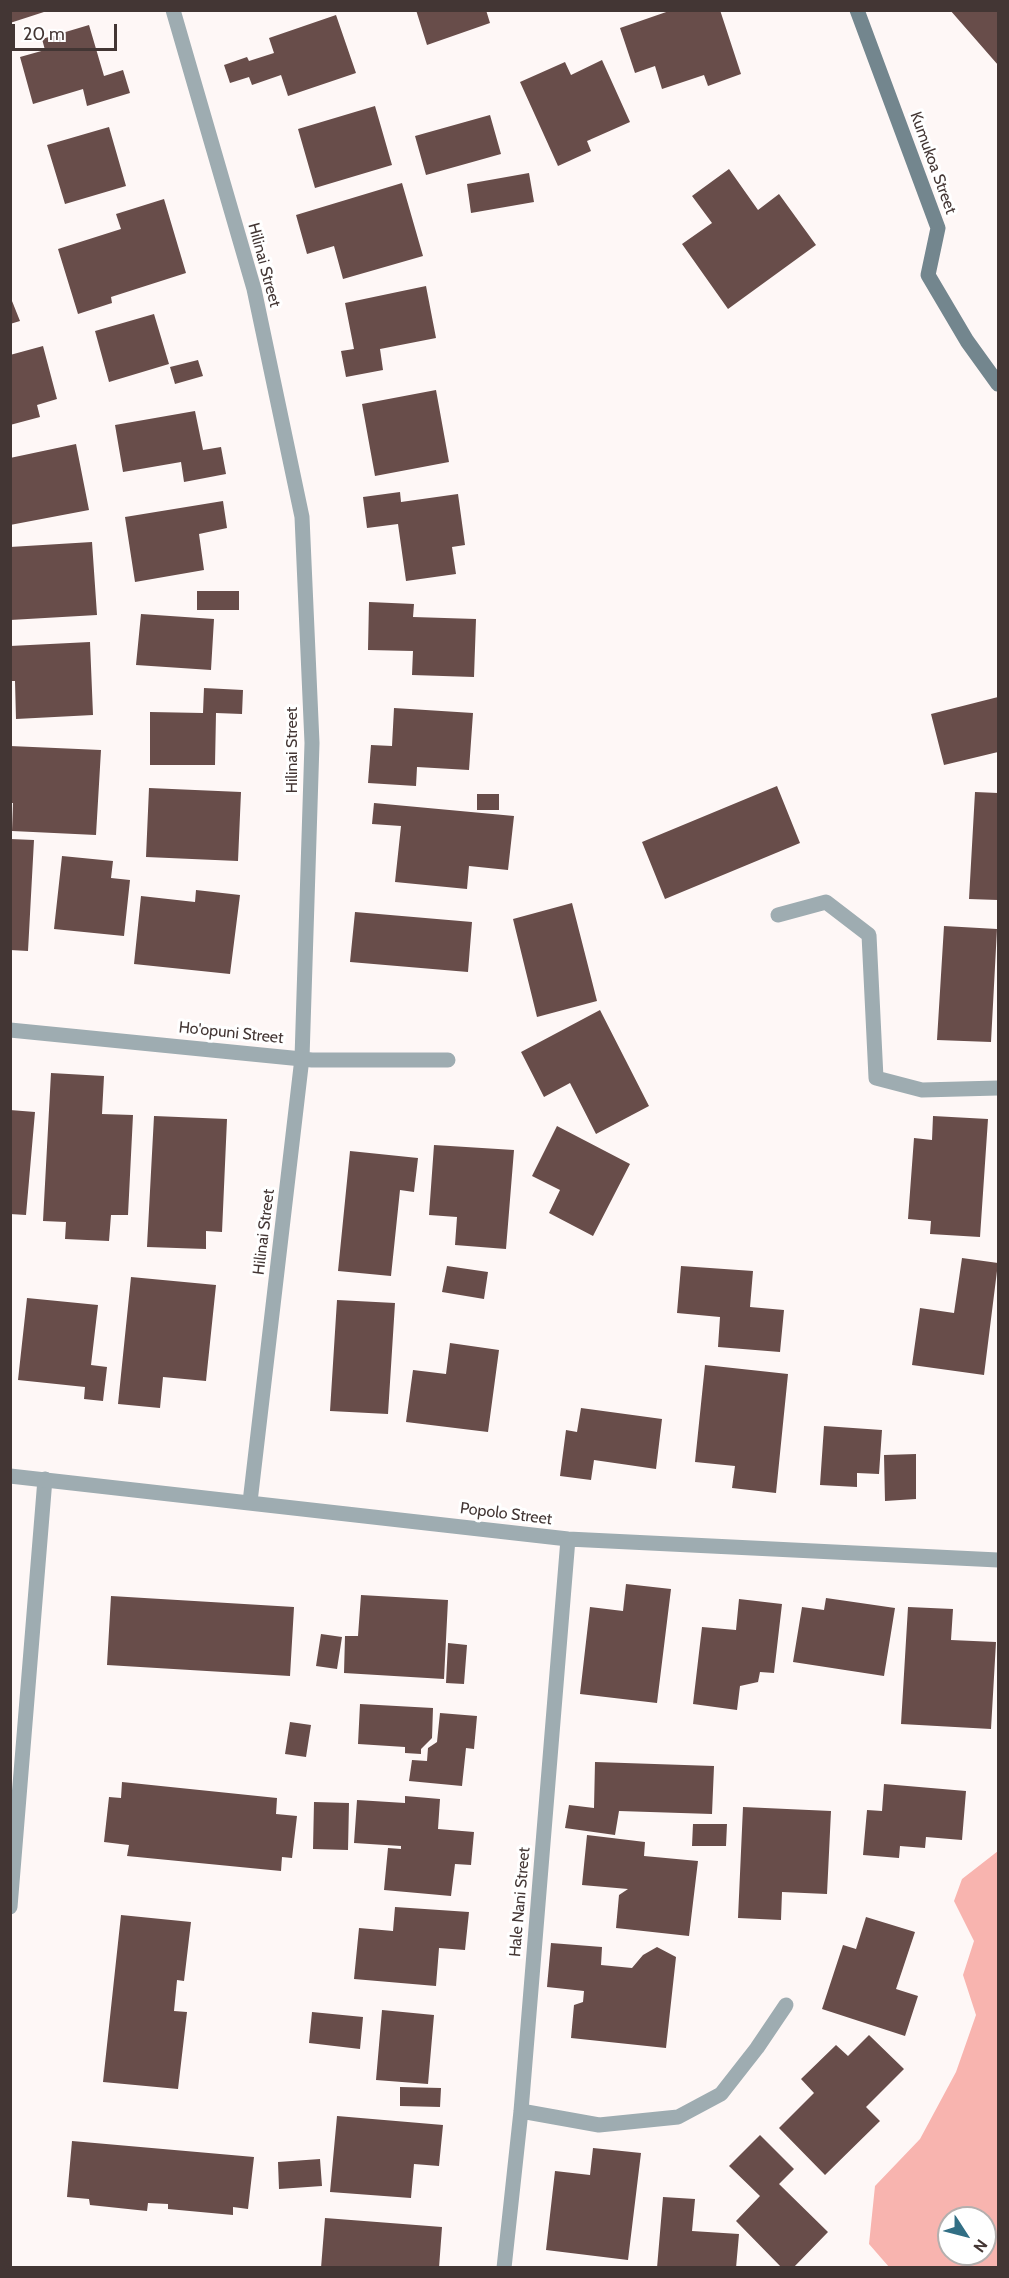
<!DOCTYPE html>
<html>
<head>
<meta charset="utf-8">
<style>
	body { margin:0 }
	#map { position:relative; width:1009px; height:2278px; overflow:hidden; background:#fef7f6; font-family:Cabin,sans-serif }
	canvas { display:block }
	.frame { position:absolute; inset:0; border:12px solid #433634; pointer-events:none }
	.north { position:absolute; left:937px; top:2206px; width:60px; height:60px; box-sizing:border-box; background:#fff; border:2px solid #b4afae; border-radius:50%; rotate:126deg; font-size:16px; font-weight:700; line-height:24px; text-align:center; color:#433634 }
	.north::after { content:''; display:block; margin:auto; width:21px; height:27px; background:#326f85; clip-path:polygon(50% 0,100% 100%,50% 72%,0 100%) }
	.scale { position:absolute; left:12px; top:24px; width:105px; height:27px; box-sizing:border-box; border:3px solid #433634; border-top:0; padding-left:8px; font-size:18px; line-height:21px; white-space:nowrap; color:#433634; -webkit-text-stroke:4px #fff; paint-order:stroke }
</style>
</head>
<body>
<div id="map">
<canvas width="1009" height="2278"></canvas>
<div class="frame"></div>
<div class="north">N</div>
<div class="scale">20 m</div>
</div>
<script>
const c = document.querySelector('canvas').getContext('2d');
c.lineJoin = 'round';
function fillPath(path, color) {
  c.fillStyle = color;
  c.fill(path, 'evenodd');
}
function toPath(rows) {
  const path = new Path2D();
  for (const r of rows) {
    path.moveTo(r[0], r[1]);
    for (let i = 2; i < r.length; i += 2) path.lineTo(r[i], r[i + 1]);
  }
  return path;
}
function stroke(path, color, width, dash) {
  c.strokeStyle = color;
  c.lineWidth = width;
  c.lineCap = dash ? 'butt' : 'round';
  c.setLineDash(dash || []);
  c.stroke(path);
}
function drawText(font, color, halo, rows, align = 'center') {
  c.font = font + ' Cabin,sans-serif';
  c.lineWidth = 6;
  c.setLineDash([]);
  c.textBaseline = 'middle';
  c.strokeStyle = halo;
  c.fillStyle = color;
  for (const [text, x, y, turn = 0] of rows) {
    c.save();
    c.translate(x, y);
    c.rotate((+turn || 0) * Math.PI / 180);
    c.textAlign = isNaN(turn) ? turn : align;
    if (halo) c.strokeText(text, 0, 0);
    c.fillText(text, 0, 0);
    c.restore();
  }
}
const forest = toPath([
	[998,1851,998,2267,889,2267,869,2244,875,2186,920,2139,956,2072,976,2015,963,1975,974,1941,954,1901,962,1879],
	[949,2218,985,2218,985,2254,949,2254]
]);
const building = toPath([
	[10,10,47,10,47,11,10,23],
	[416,10,486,10,490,23,427,45],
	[672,10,720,10,741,74,708,86,704,75,662,89,655,66,635,73,620,28],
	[950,10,998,10,998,65],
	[336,15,356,73,288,96,281,75,252,85,249,77,230,83,224,65,247,57,249,61,274,53,269,38],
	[89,25,104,76,123,70,130,93,87,106,83,89,33,104,20,57,45,50,42,39],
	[602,60,630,122,587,141,591,151,558,166,520,82,565,62,571,75],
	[375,106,392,165,315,188,298,129],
	[490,115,501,154,426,175,415,136],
	[109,127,126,186,65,204,47,145],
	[729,169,758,210,779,194,816,245,728,309,682,244,712,223,692,196],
	[529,173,534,202,471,213,467,184],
	[402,183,423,256,343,279,334,246,307,254,296,215],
	[164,199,186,273,111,297,112,303,78,314,58,249,121,229,116,214],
	[426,286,436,338,380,349,383,370,346,377,341,351,354,349,345,303],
	[10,296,20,321,10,324],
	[154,314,169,364,109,382,95,331],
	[43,346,57,399,37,405,40,417,10,425,10,355],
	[198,360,203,376,175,384,170,367],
	[436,390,449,462,375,476,362,404],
	[195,411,203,450,221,447,226,474,184,482,181,462,123,472,115,425],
	[76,444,89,510,10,525,10,458],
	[400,492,401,502,458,494,465,545,452,547,456,574,406,581,398,524,367,528,363,497],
	[223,501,227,528,199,534,204,570,135,582,125,517],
	[92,542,97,615,10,620,10,547],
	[197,591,239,591,239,610,197,610],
	[369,602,414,604,413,617,476,619,474,677,412,675,413,651,368,650],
	[141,614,214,619,211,670,136,665],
	[90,642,93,715,16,719,15,681,10,681,10,646],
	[204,688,243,690,242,714,216,713,215,765,150,765,150,712,203,713],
	[998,697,998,752,944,765,931,714],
	[394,708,473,713,469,770,417,767,416,786,368,783,371,745,392,746],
	[10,746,101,750,96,835,12,831,13,803,10,803],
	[777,786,800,843,665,899,642,842],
	[149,788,241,792,238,861,146,857],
	[975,792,998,793,998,900,969,899],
	[477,794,499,794,499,810,477,810],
	[374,803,514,816,508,870,469,866,467,889,395,882,401,826,372,824],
	[10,839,34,840,28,951,10,950],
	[62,856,113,861,111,878,130,880,124,936,54,929],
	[196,890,240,895,230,974,134,964,141,896,195,902],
	[572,903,597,1001,537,1017,513,919],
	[355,912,472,922,468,972,350,962],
	[944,926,997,929,991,1042,937,1040],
	[600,1010,649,1106,596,1134,570,1083,544,1097,521,1052],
	[51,1073,104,1076,102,1114,133,1115,128,1215,111,1215,109,1241,65,1239,66,1222,43,1221],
	[10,1110,35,1112,26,1215,10,1214],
	[154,1116,227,1119,222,1232,206,1231,206,1249,147,1247],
	[933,1116,988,1119,980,1237,930,1234,931,1221,908,1219,914,1138,932,1140],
	[557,1126,630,1164,593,1236,549,1213,560,1190,532,1176],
	[434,1145,514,1150,506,1249,455,1245,457,1217,429,1215],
	[350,1151,418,1158,414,1192,400,1190,391,1276,338,1271],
	[962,1258,998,1263,984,1375,912,1365,920,1308,954,1313],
	[447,1266,488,1272,484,1299,442,1292],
	[681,1266,753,1271,750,1307,784,1310,780,1352,718,1347,720,1317,677,1313],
	[131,1277,216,1285,206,1381,163,1377,160,1408,118,1404],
	[27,1298,98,1305,91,1365,107,1367,103,1401,84,1399,85,1387,18,1380],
	[337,1300,395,1303,388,1414,330,1411],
	[450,1343,499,1350,488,1432,406,1422,413,1370,446,1374],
	[705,1365,788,1374,776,1493,732,1488,735,1466,695,1462],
	[581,1408,662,1419,656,1469,594,1460,591,1480,560,1476,566,1430,577,1432],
	[824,1426,882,1430,879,1474,857,1473,857,1487,820,1485],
	[916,1454,916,1499,885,1501,884,1455],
	[626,1584,671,1589,657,1703,580,1694,590,1607,623,1611],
	[361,1595,448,1600,444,1679,344,1673,345,1636,358,1636],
	[111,1596,294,1607,290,1676,107,1665],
	[826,1598,895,1608,884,1676,793,1662,802,1607,824,1610],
	[739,1599,782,1604,774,1673,760,1672,758,1682,740,1686,737,1710,693,1704,702,1627,736,1630],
	[908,1607,953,1609,951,1640,996,1642,991,1729,901,1724],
	[321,1634,342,1637,337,1669,316,1666],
	[448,1643,467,1645,464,1684,446,1683],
	[360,1704,433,1708,432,1738,421,1749,421,1754,405,1753,405,1747,358,1744],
	[440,1713,477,1716,474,1749,466,1748,462,1786,409,1781,412,1760,427,1761,428,1748,437,1742],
	[290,1722,311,1725,306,1757,285,1754],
	[595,1762,714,1766,712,1814,619,1811,615,1835,565,1828,569,1805,594,1808],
	[122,1782,277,1798,276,1814,297,1816,292,1858,282,1857,281,1871,127,1856,129,1845,104,1842,109,1797,121,1798],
	[884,1784,966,1791,962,1840,926,1837,925,1848,900,1846,899,1858,863,1855,867,1810,882,1811],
	[405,1796,440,1799,438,1829,474,1832,471,1865,455,1864,451,1896,384,1890,388,1848,401,1849,401,1846,354,1843,357,1800,405,1803],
	[314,1802,349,1803,348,1850,313,1849],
	[743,1807,831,1811,827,1894,782,1892,781,1920,738,1918],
	[693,1824,727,1824,726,1846,692,1846],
	[587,1835,645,1842,644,1856,698,1861,689,1936,616,1928,619,1895,628,1889,582,1885],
	[395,1907,469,1912,465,1950,439,1948,436,1986,354,1979,359,1928,393,1931],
	[121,1915,191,1922,184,1981,177,1980,174,2011,187,2012,178,2089,103,2082],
	[866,1917,915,1932,896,1989,918,1996,905,2036,822,2009,843,1945,856,1949],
	[551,1943,602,1947,601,1965,632,1968,643,1955,657,1947,676,1957,666,2048,571,2038,574,2005,583,2002,584,1991,547,1987],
	[382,2010,434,2015,428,2084,376,2080],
	[312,2012,363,2017,360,2049,309,2043],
	[869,2035,904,2069,866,2107,880,2121,825,2175,779,2128,814,2093,801,2079,836,2045,848,2056],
	[400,2087,441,2088,440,2107,400,2106],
	[337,2116,443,2125,439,2166,414,2164,411,2198,330,2192],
	[760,2135,794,2169,779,2184,828,2232,793,2268,782,2268,736,2221,760,2196,729,2166],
	[72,2141,254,2157,248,2209,233,2207,233,2215,168,2209,168,2204,148,2203,147,2211,90,2205,89,2199,67,2197],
	[593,2148,641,2153,628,2260,546,2250,555,2171,590,2175],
	[320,2159,322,2186,279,2189,278,2162],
	[663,2197,695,2199,692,2231,739,2234,736,2268,657,2268],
	[325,2218,442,2227,439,2268,321,2268]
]);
const lane = toPath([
	[778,915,826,902,869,935,876,1078,922,1090,998,1088],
	[10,1907,45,1479]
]);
const street = toPath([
	[173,10,254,289,302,517,312,743,302,1058,250,1502],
	[10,1030,312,1060,448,1060],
	[10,1476,568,1539,998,1560],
	[521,2111,599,2125,678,2117,721,2094,757,2048,786,2005],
	[504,2268,521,2111,568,1539]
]);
const secondary = toPath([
	[857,10,938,228,928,275,967,341,998,384]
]);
const streetNames = [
	["Kumukoa Street",933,163,70],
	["Hilinai Street",264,265,75],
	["Hilinai Street",292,750,-90],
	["Ho'opuni Street",231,1033,6],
	["Hilinai Street",264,1232,-83],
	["Popolo Street",506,1514,7],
	["Hale Nani Street",520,1902,-85]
];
fillPath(forest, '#f8b4af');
fillPath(building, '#684d4a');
stroke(lane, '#9eacb1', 15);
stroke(street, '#9eacb1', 15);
stroke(secondary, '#73868e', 15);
drawText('16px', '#433634', '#fff', streetNames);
</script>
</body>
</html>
